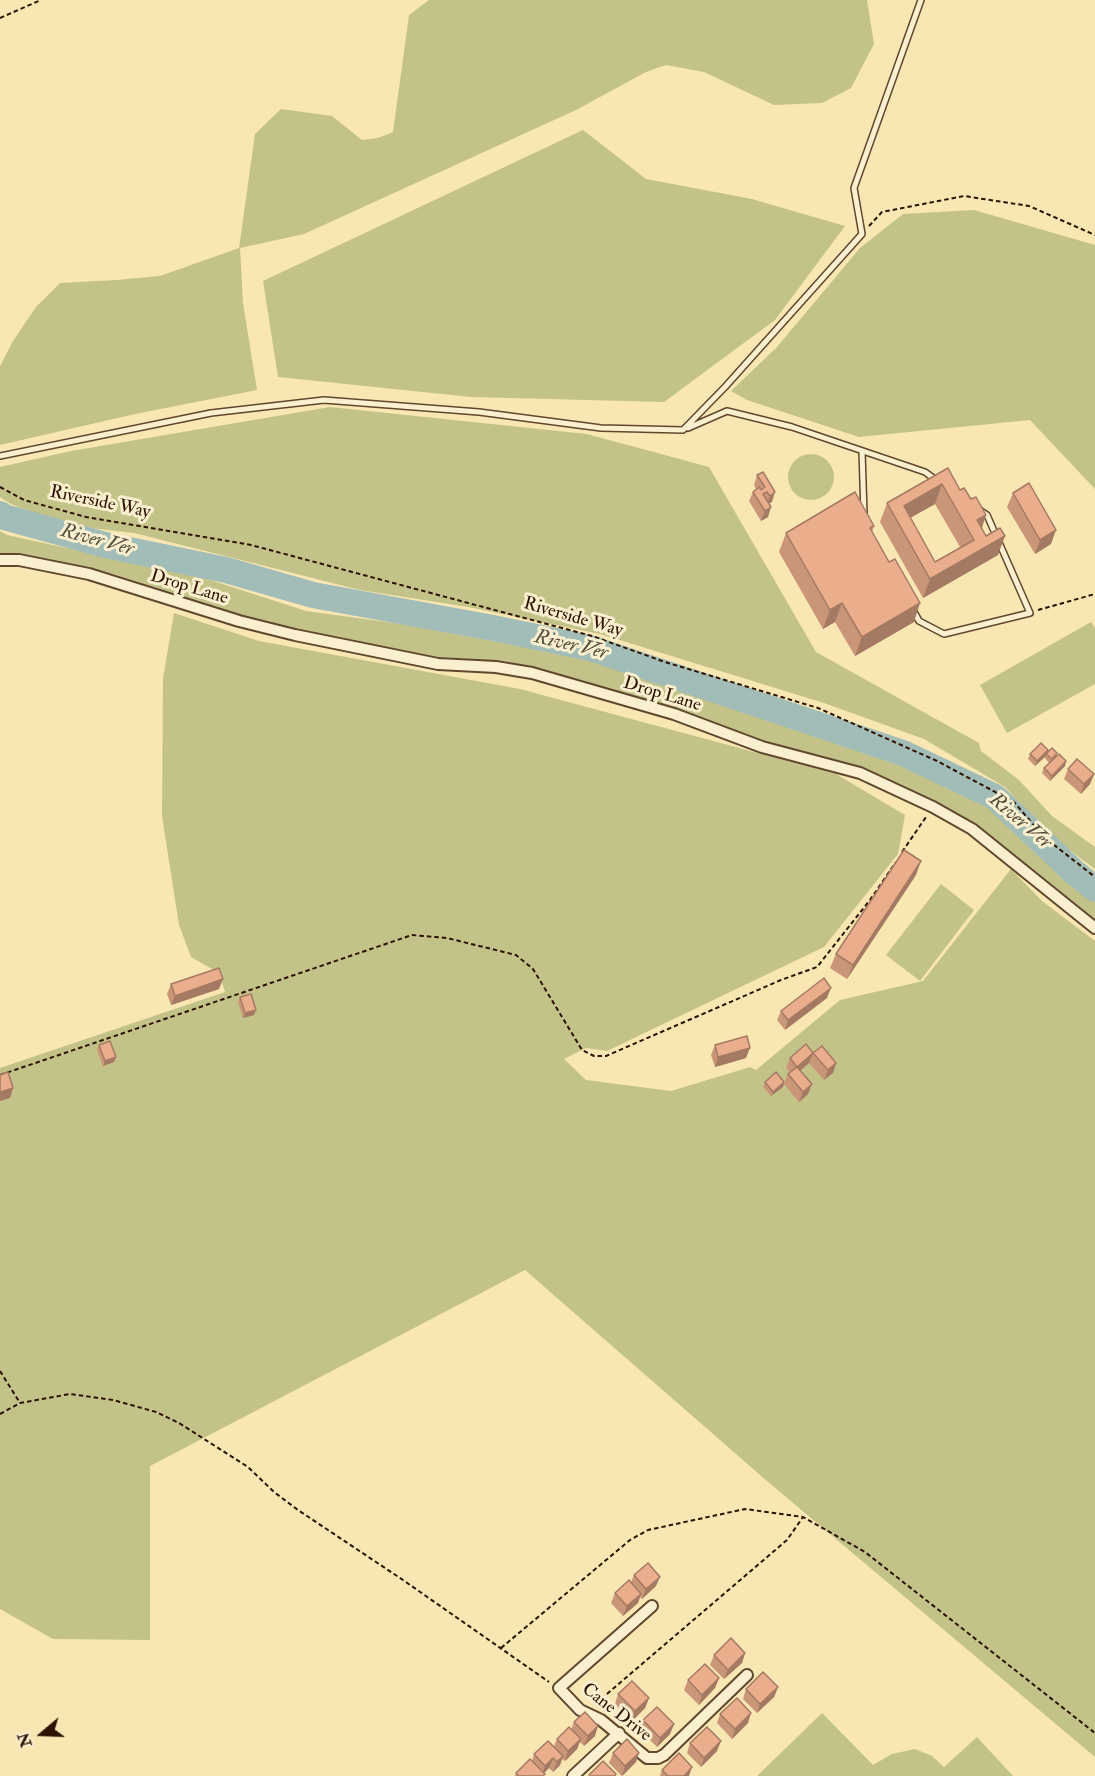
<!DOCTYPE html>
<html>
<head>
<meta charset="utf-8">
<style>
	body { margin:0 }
	#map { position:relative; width:1095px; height:1776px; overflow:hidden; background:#f8e6b3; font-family:"IM FELL Double Pica",serif }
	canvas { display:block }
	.north { position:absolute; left:12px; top:1704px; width:60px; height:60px; -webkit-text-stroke:4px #faefce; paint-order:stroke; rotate:251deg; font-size:16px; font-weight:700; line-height:24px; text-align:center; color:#2e1200 }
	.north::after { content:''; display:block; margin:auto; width:21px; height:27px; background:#2e1200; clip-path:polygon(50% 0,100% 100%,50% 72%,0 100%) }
</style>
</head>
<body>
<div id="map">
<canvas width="1095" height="1776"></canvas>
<div class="north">N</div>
</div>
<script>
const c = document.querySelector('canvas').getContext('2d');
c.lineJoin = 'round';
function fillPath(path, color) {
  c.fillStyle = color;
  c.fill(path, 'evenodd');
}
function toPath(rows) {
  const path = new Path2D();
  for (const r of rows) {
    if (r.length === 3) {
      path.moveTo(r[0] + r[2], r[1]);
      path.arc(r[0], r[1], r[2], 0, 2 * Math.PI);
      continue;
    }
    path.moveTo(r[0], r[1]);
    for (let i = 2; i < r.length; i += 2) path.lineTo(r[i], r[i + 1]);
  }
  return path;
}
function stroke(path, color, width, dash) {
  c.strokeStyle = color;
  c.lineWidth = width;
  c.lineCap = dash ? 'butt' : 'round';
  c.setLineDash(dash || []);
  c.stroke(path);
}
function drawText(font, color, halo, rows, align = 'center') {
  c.font = font + ' "IM FELL Double Pica",serif';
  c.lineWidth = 6;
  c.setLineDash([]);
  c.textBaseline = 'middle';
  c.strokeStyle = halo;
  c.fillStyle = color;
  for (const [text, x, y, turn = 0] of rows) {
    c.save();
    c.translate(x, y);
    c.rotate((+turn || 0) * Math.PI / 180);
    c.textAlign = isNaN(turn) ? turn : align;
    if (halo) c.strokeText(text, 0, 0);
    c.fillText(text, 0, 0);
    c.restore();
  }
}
const green = toPath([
	[429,0,867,0,874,44,851,88,822,103,774,105,704,72,666,65,646,72,576,110,304,234,240,248,243,303,257,390,135,414,0,445,0,366,13,341,36,307,60,283,117,280,160,276,239,248,255,134,281,109,332,116,362,140,378,138,393,132,409,15],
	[583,130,646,179,752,199,845,226,775,320,664,402,471,397,278,377,263,281],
	[974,210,1095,245,1095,489,1030,420,859,437,747,400,731,391,777,347,860,248,903,214],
	[330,407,587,434,709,467,816,652,979,743,981,751,1019,780,1052,816,1095,847,1095,869,1052,837,1005,787,924,739,824,703,600,634,468,607,360,590,134,533,64,525,11,504,0,497,0,467,71,451],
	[811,477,23],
	[0,531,7,535,204,578,306,611,402,624,588,659,729,706,827,733,940,773,987,801,1019,831,1095,894,1095,925,911,791,643,699,506,661,433,657,324,635,252,619,114,574,28,556,0,555],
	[174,613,259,641,520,689,836,774,905,815,898,854,824,947,607,1051,586,1048,564,1059,586,1080,671,1091,750,1067,756,1070,840,1000,923,981,1011,869,1042,901,1095,941,1095,1757,767,1481,525,1270,150,1466,150,1640,53,1639,0,1609,0,1068,225,992,219,973,191,957,179,925,162,816,163,679],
	[1091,622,1095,628,1095,684,1007,733,980,685],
	[941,884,974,910,920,981,886,955],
	[822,1713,873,1765,892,1754,915,1749,932,1756,944,1767,977,1737,1013,1776,757,1776]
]);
const river = toPath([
	[0,514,4,517,105,545,226,570,313,595,493,628,590,648,903,753,995,797,1073,871,1095,889]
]);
const path = toPath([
	[0,18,41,0],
	[869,226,882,212,964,196,1029,206,1095,235],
	[0,487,24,500,86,517,251,545,592,636,665,662,818,708,937,761,1014,802,1044,837,1095,877],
	[1038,610,1095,594],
	[902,852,926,817],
	[0,1075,412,935,447,938,516,955,533,969,582,1050,594,1056,606,1056,781,980,817,967,870,900,896,862],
	[0,1371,20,1403],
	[0,1414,20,1403,70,1394,113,1400,156,1412,179,1423,248,1467,274,1492,298,1510,403,1580,549,1682],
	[501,1648,630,1540,648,1530,745,1509,803,1517,865,1552,1095,1733],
	[597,1705,601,1699,787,1540,803,1517]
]);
const lane = toPath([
	[688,428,727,411,792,427,925,472,936,480],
	[862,451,864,514],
	[0,456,211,413,324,400,479,412,601,428,683,430,725,387,862,234,854,188,921,0],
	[913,610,919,621,944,634,1030,613,987,515,981,511]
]);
const street = toPath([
	[0,560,19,560,89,574,239,621,295,635,438,664,496,667,532,673,674,714,762,747,860,773,933,807,972,829,1095,928],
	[652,1606,559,1688,580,1710,601,1720,647,1758,658,1758,664,1755,747,1675],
	[573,1776,619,1733]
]);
const wall = toPath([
	[948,468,960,490,971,499,982,528,998,555,923,598,880,522,887,503],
	[935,504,960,547,935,562,910,518],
	[763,472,772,502,769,503,768,517,761,521,749,501,753,492,756,489,754,485,757,475],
	[1013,493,1051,544,1035,554,1007,507],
	[874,526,872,532,914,622,855,656,835,622,823,629,779,552,786,533],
	[1047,753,1057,753,1056,757,1065,766,1050,781,1042,773,1044,768,1049,763,1045,758,1046,756,1035,766,1028,759,1030,754],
	[1068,769,1094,774,1090,784,1081,794,1064,779],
	[916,875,847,979,830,968,836,954],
	[171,984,219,989,171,1005,167,994],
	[240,997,254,1015,243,1018,238,1002],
	[827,998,785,1030,777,1020,781,1011],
	[99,1045,116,1057,114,1062,103,1066,97,1050],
	[715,1045,746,1058,715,1067,711,1055],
	[813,1053,809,1063,800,1071,808,1094,799,1102,784,1084,788,1074,790,1073,786,1068,790,1058],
	[813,1053,836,1063,833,1073,824,1080,809,1063],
	[765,1082,784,1082,783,1087,771,1096,763,1087],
	[634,1575,656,1586,642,1599,640,1597,638,1603,623,1616,611,1603,615,1593,631,1582],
	[745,1653,742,1663,724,1679,710,1665,714,1655],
	[719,1678,715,1688,699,1705,684,1690,688,1680],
	[778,1687,774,1697,757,1713,743,1699,746,1689],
	[618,1694,649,1698,645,1708,632,1721,615,1704],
	[720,1714,748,1723,732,1739,717,1723],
	[643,1720,674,1724,670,1734,657,1747,640,1730],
	[574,1722,595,1736,584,1746,580,1742,577,1749,565,1761,562,1759,560,1765,553,1772,549,1768,544,1773,544,1776,515,1776,516,1773,532,1761,534,1754,554,1746,557,1739,571,1730],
	[690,1743,717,1751,701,1767,687,1753],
	[613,1753,636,1762,622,1776,609,1763],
	[662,1770,689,1776,660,1776]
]);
const shadedWall = toPath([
	[942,484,935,504,899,524,904,506],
	[775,492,772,502,766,505,770,496],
	[771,507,768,517,761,521,765,511],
	[986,515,980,534,977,520],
	[1056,530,1051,544,1035,554,1040,540],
	[1005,536,998,555,923,598,930,579],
	[842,603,835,622,823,629,830,610],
	[920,603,914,622,855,656,862,637],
	[1048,750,1046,756,1035,766,1037,761],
	[1066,761,1065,766,1050,781,1052,776],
	[1094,774,1090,784,1081,794,1084,784],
	[921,861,916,875,847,979,853,965],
	[223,979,219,989,171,1005,175,996],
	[831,988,827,998,785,1030,788,1020],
	[256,1010,254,1015,243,1018,245,1013],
	[750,1048,746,1058,715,1067,718,1057],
	[813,1053,809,1063,793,1077,797,1067],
	[116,1057,114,1062,103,1066,105,1061],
	[836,1063,833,1073,824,1080,828,1070],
	[784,1082,783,1087,771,1096,773,1092],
	[812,1084,808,1094,799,1102,803,1092],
	[13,1088,10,1098,0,1101,0,1092],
	[660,1577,656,1586,642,1599,646,1589],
	[641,1594,638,1603,623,1616,627,1606],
	[745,1653,742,1663,724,1679,728,1670],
	[719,1678,715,1688,699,1705,702,1695],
	[778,1687,774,1697,757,1713,760,1704],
	[649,1698,645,1708,632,1721,635,1711],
	[751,1713,748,1723,732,1739,735,1729],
	[674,1724,670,1734,657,1747,660,1738],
	[598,1726,595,1736,584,1746,588,1736],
	[581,1739,577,1749,565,1761,568,1751],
	[721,1741,717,1751,701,1767,704,1758],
	[639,1753,636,1762,622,1776,625,1766],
	[563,1756,560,1765,553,1772,557,1762],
	[553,1758,549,1768,542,1775,545,1766],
	[692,1767,689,1776,684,1776]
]);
const building = toPath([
	[948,468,960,490,964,488,971,499,976,497,986,515,977,520,986,536,1000,528,1005,536,930,579,887,503,948,468],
	[942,484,974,540,935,562,904,506,942,484],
	[763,472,775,492,770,496,767,492,763,494,771,507,765,511,753,492,759,487,761,490,765,487,757,475,763,472],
	[1029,483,1056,530,1040,540,1013,493,1029,483],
	[855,492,874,526,870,528,889,562,895,559,920,603,862,637,842,603,830,610,786,533,855,492],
	[1041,743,1048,750,1037,761,1030,754,1041,743],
	[1052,748,1057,753,1052,759,1046,754,1052,748],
	[1059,754,1066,761,1052,776,1044,768,1059,754],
	[1077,759,1094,774,1084,784,1068,769,1077,759],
	[904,850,921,861,853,965,836,954,904,850],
	[219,968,223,979,175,996,171,984,219,968],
	[824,978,831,988,788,1020,781,1011,824,978],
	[251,994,256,1010,245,1013,240,997,251,994],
	[747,1036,750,1048,718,1057,715,1045,747,1036],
	[110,1041,116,1057,105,1061,99,1045,110,1041],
	[806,1044,813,1053,797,1067,812,1084,803,1092,788,1074,797,1067,790,1058,806,1044],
	[822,1046,836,1063,828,1070,813,1053,822,1046],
	[8,1072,13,1088,0,1092,0,1075,8,1072],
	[776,1072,784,1082,773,1092,765,1082,776,1072],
	[648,1563,660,1577,646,1589,634,1575,648,1563],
	[629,1580,641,1594,627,1606,615,1593,629,1580],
	[731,1638,745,1653,728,1670,714,1655,731,1638],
	[705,1664,719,1678,702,1695,688,1680,705,1664],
	[763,1672,778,1687,760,1704,746,1689,763,1672],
	[632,1681,649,1698,635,1711,618,1694,632,1681],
	[737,1698,751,1713,735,1729,720,1714,737,1698],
	[657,1707,674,1724,660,1738,643,1720,657,1707],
	[585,1712,598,1726,588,1736,574,1722,585,1712],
	[569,1727,581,1739,568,1751,557,1739,569,1727],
	[707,1727,721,1741,704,1758,690,1743,707,1727],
	[627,1739,639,1753,625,1766,613,1753,627,1739],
	[548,1741,563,1756,557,1762,553,1758,545,1766,534,1754,548,1741],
	[679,1753,692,1767,684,1776,668,1776,662,1770,679,1753],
	[530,1759,545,1774,543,1776,519,1776,516,1773,530,1759],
	[603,1761,616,1774,615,1776,590,1776,589,1775,603,1761]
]);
const streetNames = [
	["Riverside Way",100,503,12],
	["Drop Lane",189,588,17],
	["Riverside Way",573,618,16],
	["Drop Lane",662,695,17],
	["Cane Drive",616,1713,38]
];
const waterNames = [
	["River Ver",97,541,15],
	["River Ver",571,646,13],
	["River Ver",1020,822,40]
];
fillPath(green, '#c3c389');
stroke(river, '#a2bdb7', 26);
stroke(lane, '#60472d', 8);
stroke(street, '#60472d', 14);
stroke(path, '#2e1200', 2, [4.5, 3]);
stroke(lane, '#faefce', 5);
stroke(street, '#faefce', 10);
fillPath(wall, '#c99678');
fillPath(shadedWall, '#a47a62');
fillPath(building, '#eaae8c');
stroke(building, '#a47a62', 1.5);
drawText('18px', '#2e1200', '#faefce', streetNames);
drawText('italic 20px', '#574e40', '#faefce', waterNames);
</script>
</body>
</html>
